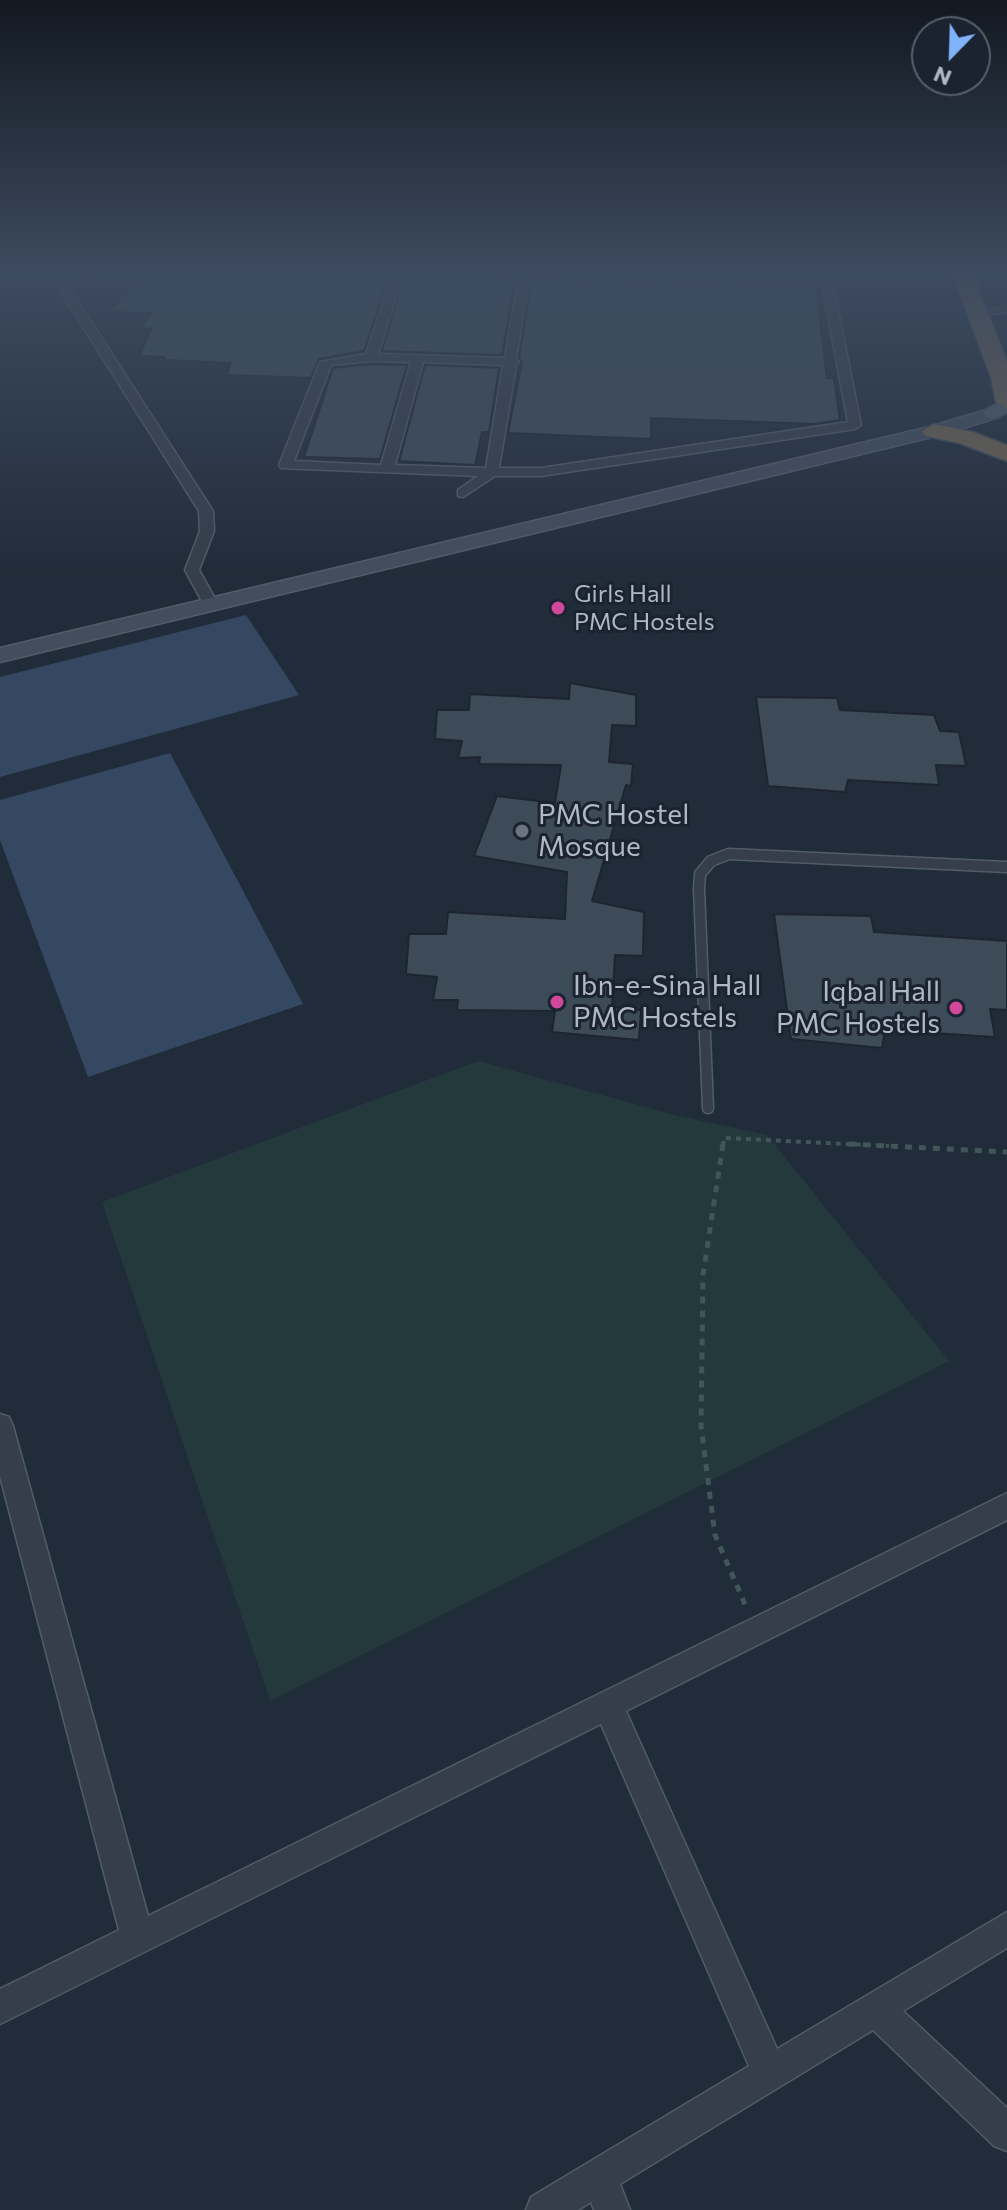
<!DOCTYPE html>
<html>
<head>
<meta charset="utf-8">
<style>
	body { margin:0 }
	#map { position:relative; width:1007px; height:2210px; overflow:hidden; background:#212c3a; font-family:Commissioner,sans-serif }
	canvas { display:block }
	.north { position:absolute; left:911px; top:16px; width:80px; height:80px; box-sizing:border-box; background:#1a232f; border:2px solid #565f6b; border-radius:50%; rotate:203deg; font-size:22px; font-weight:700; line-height:32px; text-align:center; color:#afb9c6 }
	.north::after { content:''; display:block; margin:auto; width:28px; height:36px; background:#81b3fa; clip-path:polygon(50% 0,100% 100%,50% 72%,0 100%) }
</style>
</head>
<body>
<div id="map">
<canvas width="1007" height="2210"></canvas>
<div class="north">N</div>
</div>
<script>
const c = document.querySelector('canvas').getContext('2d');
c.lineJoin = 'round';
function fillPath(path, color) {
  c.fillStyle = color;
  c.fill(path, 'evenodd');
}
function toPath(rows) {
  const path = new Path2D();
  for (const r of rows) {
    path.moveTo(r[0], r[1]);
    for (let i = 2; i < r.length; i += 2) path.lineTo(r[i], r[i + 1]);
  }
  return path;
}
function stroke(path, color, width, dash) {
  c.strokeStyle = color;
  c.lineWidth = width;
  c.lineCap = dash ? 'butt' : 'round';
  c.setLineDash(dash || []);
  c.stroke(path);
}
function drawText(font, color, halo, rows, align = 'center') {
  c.font = font + ' Commissioner,sans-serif';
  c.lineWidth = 6;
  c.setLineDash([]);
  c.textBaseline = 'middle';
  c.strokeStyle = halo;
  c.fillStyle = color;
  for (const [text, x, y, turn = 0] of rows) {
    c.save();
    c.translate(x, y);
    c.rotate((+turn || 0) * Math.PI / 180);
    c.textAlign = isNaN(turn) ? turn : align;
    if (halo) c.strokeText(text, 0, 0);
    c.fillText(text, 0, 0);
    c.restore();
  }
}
const green = toPath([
	[478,1061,675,1115,767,1135,949,1361,270,1701,102,1202]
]);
const water = toPath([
	[246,615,299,695,0,777,0,677],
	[170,753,303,1004,88,1077,0,840,0,800]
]);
const building = toPath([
	[142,270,293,270,390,272,364,351,319,359,311,378,226,375,231,363,164,360,165,357,139,356,151,329,140,328,152,313,110,312,142,270],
	[555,270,810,270,812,275,555,270],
	[410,272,515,279,502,355,382,351,406,273,410,272],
	[532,279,816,287,827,378,834,378,840,420,814,424,651,418,651,439,508,433,522,362,519,358,532,279],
	[371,364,407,365,380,459,304,457,333,368,371,364],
	[425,365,499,368,489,432,482,432,475,465,399,461,425,365],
	[570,683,636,695,636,726,612,725,609,762,633,764,631,786,626,785,592,901,644,912,643,956,615,955,612,1007,641,1010,639,1040,552,1032,555,1011,457,1010,458,1000,433,1000,437,977,406,974,409,934,446,934,448,912,565,919,567,872,474,856,497,796,555,803,561,765,479,764,480,757,458,758,462,741,435,739,437,710,469,710,470,694,569,699,570,683],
	[756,697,837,698,840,710,934,715,940,731,959,732,966,766,936,765,939,785,848,780,845,792,768,786,756,697],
	[774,914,871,916,874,932,1007,941,1007,1010,990,1009,995,1037,885,1030,882,1048,791,1039,774,914]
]);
const pathFar1 = toPath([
	[723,1146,724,1138,889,1146]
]);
const path = toPath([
	[723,1144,703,1275,701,1426,715,1535,747,1609],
	[849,1144,1007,1152]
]);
const lane = toPath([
	[708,1108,699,889,700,874,711,861,729,854,1007,867]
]);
const street = toPath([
	[47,270,57,270,63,278,82,270,95,270,67,284,213,511,214,531,199,570,218,604,215,607,205,607,185,570,200,531,199,511,47,270],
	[394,270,404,270,378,354,505,358,519,276,431,273,426,270,821,278,820,270,830,270,861,425,855,429,541,476,495,476,463,497,458,496,458,490,478,476,281,468,279,465,320,362,366,354,394,270],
	[529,276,822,284,848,422,541,468,499,468,516,365,519,362,516,359,529,276],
	[371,361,411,362,381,465,294,461,331,365,371,361],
	[423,362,503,365,486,468,395,465,423,362],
	[1007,306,1007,312,995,314,989,311,1007,306],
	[0,1414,9,1417,13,1426,148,1916,1007,1493,1007,1520,626,1711,777,2049,1007,1912,1007,1948,903,2011,1007,2108,1007,2151,994,2146,873,2030,620,2184,630,2210,594,2210,591,2202,578,2210,526,2210,531,2197,749,2066,601,1724,0,2024,0,1989,119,1930,0,1476,0,1414]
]);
const secondary = toPath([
	[993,408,999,409,999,417,940,435,0,662,0,648,929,427,993,408]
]);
const primary = toPath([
	[1007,398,1007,413,993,419,986,417,983,413,986,409,1007,398]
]);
const highway = toPath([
	[951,270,971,270,1007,362,1007,409,996,402,991,377,951,270],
	[934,424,973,432,1007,445,1007,461,959,443,926,436,922,431,934,424]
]);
const markers = [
	[558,608,8,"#d1479c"],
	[522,831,8,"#6b7280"],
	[557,1002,8,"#d1479c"],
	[956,1008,8,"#d1479c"]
];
const farPoinames = [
	["Girls Hall",574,594],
	["PMC Hostels",574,622]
];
const poiNames = [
	["PMC Hostel",538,815],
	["Mosque",538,847],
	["Ibn-e-Sina Hall",573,986],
	["PMC Hostels",573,1018],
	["Iqbal Hall",940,992,"right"],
	["PMC Hostels",940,1024,"right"]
];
fillPath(green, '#23393b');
fillPath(water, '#344862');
fillPath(building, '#3d4b59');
stroke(building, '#1c2531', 2);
stroke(lane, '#525c68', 13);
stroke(street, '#525c68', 3);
stroke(secondary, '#525c68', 3);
stroke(primary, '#3e4753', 3);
stroke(highway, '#3f4955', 3);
stroke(pathFar1, '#415658', 4, [5, 5]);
stroke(path, '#415658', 5, [7, 7]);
stroke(lane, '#353e4a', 10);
fillPath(street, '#353e4a');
fillPath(secondary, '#424d5d');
fillPath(primary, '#525d6a');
fillPath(highway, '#706351');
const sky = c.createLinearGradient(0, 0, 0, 579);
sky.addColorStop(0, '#121820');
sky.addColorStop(0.47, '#3d4b60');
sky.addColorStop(1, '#3d4b6000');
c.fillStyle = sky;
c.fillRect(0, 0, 1007, 579);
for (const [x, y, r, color] of markers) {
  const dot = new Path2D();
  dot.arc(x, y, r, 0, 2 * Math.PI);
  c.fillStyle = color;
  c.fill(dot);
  stroke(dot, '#1a232f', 3);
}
drawText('24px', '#afb9c6', '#1a232f', farPoinames, 'left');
drawText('28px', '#afb9c6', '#1a232f', poiNames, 'left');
</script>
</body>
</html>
